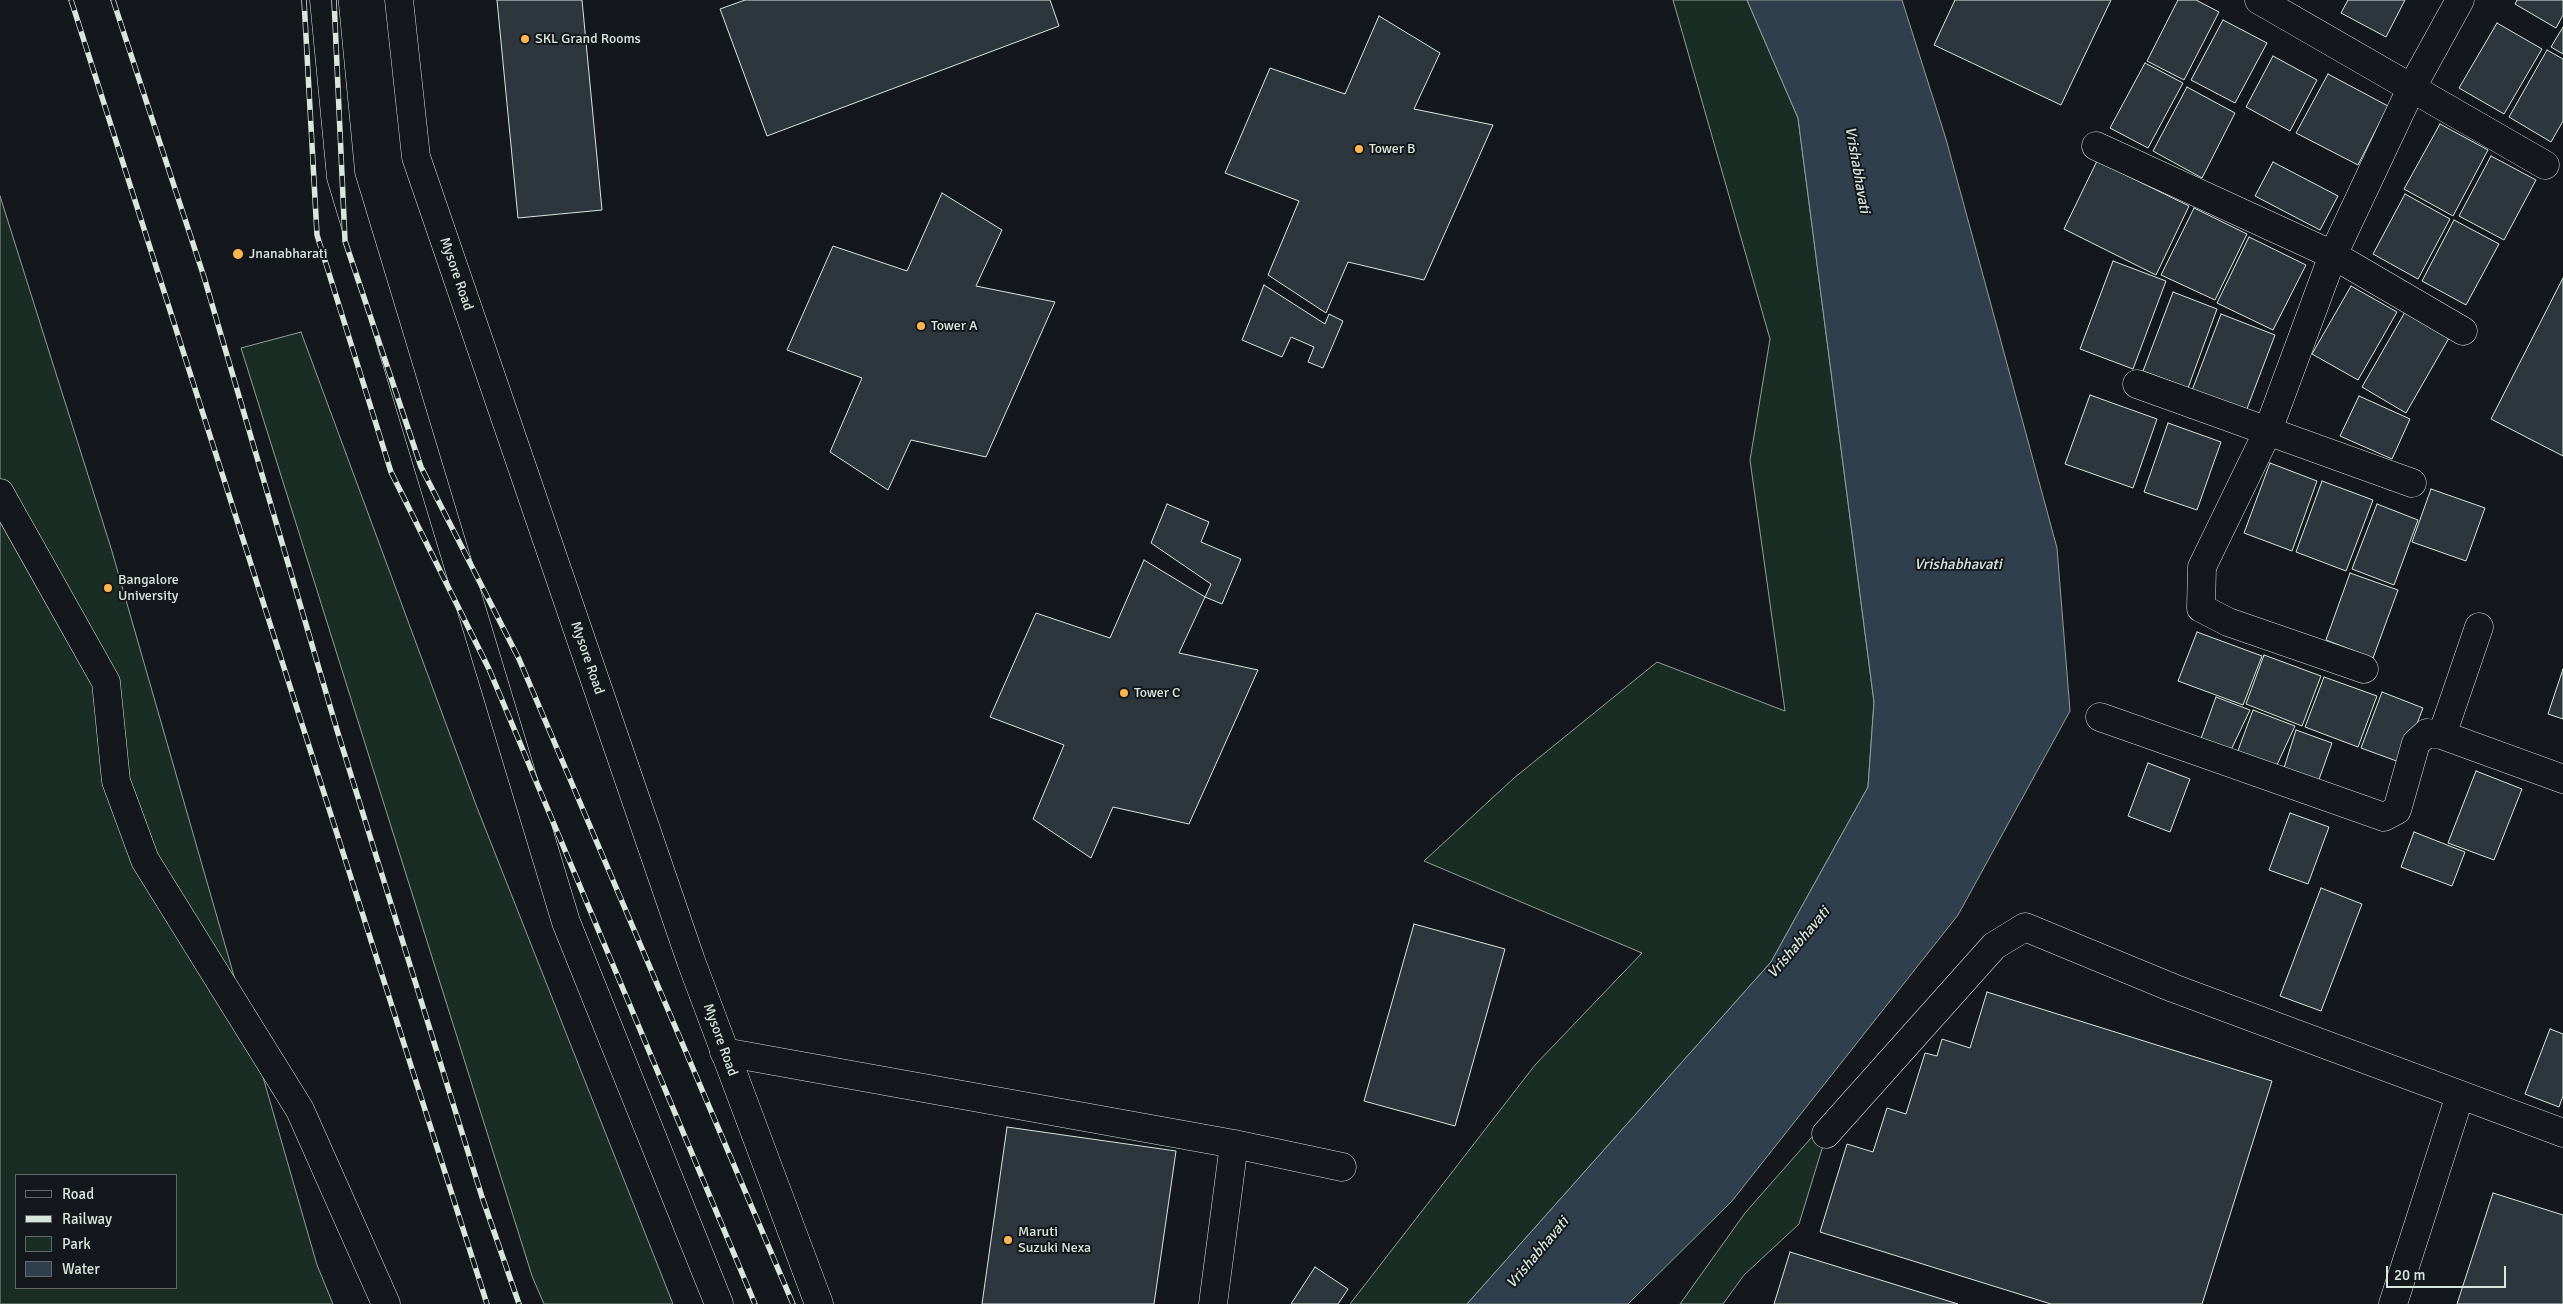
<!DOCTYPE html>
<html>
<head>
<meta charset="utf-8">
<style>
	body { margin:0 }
	#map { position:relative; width:2563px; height:1304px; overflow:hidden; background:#14181c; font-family:Signika,sans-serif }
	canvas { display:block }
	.legend { position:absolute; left:15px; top:1174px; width:162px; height:115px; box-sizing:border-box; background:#14181c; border:1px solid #626a69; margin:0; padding:6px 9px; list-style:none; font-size:15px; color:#d8e6dc }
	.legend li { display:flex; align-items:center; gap:10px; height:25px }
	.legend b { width:25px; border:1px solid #626a69 }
	.scale { position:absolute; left:2386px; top:1266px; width:120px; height:22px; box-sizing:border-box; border:2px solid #d8e6dc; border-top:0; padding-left:6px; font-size:15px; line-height:18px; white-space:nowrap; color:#d8e6dc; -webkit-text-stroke:4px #14181c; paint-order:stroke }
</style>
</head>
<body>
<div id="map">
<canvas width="2563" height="1304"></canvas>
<ul class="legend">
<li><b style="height:6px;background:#14181c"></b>Road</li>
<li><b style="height:6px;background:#d8e6dc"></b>Railway</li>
<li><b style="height:14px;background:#1a2d24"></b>Park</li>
<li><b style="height:14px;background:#2f3f4d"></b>Water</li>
</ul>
<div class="scale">20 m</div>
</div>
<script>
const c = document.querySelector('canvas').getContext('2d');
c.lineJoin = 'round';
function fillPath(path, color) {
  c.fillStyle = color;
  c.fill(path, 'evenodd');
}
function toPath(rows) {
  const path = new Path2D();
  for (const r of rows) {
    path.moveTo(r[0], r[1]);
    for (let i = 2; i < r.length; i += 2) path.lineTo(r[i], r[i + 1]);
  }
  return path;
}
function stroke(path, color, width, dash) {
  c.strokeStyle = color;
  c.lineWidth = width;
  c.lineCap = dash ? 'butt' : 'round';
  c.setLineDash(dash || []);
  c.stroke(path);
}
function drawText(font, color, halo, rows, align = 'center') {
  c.font = font + ' Signika,sans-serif';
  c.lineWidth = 4;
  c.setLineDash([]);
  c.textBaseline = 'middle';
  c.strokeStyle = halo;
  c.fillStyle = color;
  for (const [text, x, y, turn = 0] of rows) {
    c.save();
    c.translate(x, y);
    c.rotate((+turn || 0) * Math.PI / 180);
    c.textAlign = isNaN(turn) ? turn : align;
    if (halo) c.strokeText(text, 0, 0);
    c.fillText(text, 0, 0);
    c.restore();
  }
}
const green = toPath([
	[1673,0,1747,0,1798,118,1874,702,1868,787,1771,962,1467,1304,1350,1304,1535,1065,1642,953,1424,861,1514,778,1657,662,1785,711,1750,460,1770,339,1673,0],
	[0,196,111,548,317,1265,333,1304,0,1304,0,196],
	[16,1175,176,1175,176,1288,16,1288,16,1175],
	[301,332,476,805,673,1304,544,1304,532,1276,241,348,301,332],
	[1833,1113,1799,1224,1744,1275,1723,1304,1680,1304,1745,1213,1833,1113]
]);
const water = toPath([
	[1747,0,1902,0,1946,139,2057,548,2070,711,1958,915,1732,1201,1628,1304,1467,1304,1771,962,1868,787,1874,702,1798,118,1747,0]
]);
const building = toPath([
	[497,0,582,0,602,210,518,218,497,0],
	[745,0,1050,0,1059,26,767,136,720,9,745,0],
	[1955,0,2111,0,2061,105,1934,45,1955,0],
	[2178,0,2196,0,2219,12,2184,80,2147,61,2178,0],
	[2348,0,2405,0,2386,37,2341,13,2348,0],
	[2517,0,2563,0,2563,15,2556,28,2515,4,2517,0],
	[1379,16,1440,53,1414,109,1493,125,1424,280,1348,262,1326,313,1268,275,1299,201,1225,173,1270,68,1345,94,1379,16],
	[2223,20,2267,43,2235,103,2191,80,2223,20],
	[2497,23,2542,49,2504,114,2459,88,2497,23],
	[2563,27,2563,54,2551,47,2563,27],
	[2547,50,2563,59,2563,121,2551,142,2509,117,2547,50],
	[2273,56,2317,80,2290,131,2246,107,2273,56],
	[2145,63,2183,83,2148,148,2110,128,2145,63],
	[2328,74,2388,106,2358,165,2296,133,2328,74],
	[2187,87,2235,113,2202,178,2153,151,2187,87],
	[2440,124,2488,150,2453,216,2404,189,2440,124],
	[2491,156,2536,180,2504,240,2459,216,2491,156],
	[2097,161,2189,206,2156,275,2064,229,2097,161],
	[2273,162,2338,196,2320,230,2255,196,2273,162],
	[942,193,1002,230,976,286,1055,302,986,457,911,440,888,490,830,452,862,378,787,350,833,246,907,271,942,193],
	[2405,194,2450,219,2418,279,2373,254,2405,194],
	[2194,208,2247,234,2215,300,2161,275,2194,208],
	[2454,220,2499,244,2466,305,2422,281,2454,220],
	[2249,237,2306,265,2273,330,2217,303,2249,237],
	[2113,261,2166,281,2133,369,2080,349,2113,261],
	[2563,278,2563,456,2491,419,2563,278],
	[1264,285,1325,324,1329,314,1343,321,1323,368,1308,362,1314,347,1291,337,1282,357,1242,340,1264,285],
	[2351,286,2397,312,2358,380,2312,354,2351,286],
	[2173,292,2217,309,2188,388,2143,371,2173,292],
	[2405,312,2449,338,2406,413,2362,387,2405,312],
	[2221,314,2275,335,2245,414,2191,393,2221,314],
	[2090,395,2157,419,2133,488,2065,464,2090,395],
	[2359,396,2410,419,2392,459,2340,436,2359,396],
	[2168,423,2221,442,2197,510,2144,492,2168,423],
	[2270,463,2317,481,2292,551,2244,533,2270,463],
	[2322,481,2373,500,2346,571,2296,552,2322,481],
	[2431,489,2485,508,2466,561,2412,542,2431,489],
	[1167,504,1209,522,1201,542,1241,559,1222,604,1205,597,1211,584,1151,543,1167,504],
	[2377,504,2418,520,2394,585,2352,569,2377,504],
	[1144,560,1205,597,1179,653,1258,670,1189,824,1113,807,1091,858,1033,819,1064,745,990,717,1036,613,1110,638,1144,560],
	[2350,573,2398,590,2373,658,2326,640,2350,573],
	[2197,632,2262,656,2243,705,2178,681,2197,632],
	[2264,655,2321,676,2302,726,2246,704,2264,655],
	[2563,669,2563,719,2548,714,2563,669],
	[2324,677,2377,696,2358,747,2305,727,2324,677],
	[2382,692,2423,708,2402,763,2361,748,2382,692],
	[2216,697,2250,710,2230,752,2199,744,2216,697],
	[2253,710,2295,726,2275,769,2236,756,2253,710],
	[2296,730,2332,743,2317,785,2283,771,2296,730],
	[2148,763,2190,779,2170,832,2128,816,2148,763],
	[2476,771,2522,789,2494,860,2448,843,2476,771],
	[2290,813,2329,827,2308,884,2269,870,2290,813],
	[2414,832,2465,852,2452,886,2401,867,2414,832],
	[2321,888,2362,904,2321,1011,2280,996,2321,888],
	[1414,924,1505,949,1455,1126,1364,1101,1414,924],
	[1987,992,2272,1081,2202,1304,2051,1304,1820,1232,1847,1144,1873,1152,1887,1108,1906,1114,1925,1053,1937,1056,1942,1039,1970,1048,1987,992],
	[2550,1029,2563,1034,2563,1096,2559,1107,2525,1094,2550,1029],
	[1007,1127,1176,1151,1154,1304,982,1304,1007,1127],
	[2493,1193,2563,1215,2563,1304,2457,1304,2493,1193],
	[1790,1252,1958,1304,1774,1304,1790,1252],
	[1315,1267,1348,1289,1338,1304,1291,1304,1315,1267]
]);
const minor = toPath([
	[2259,0,2545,165],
	[2096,146,2333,255,2463,331],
	[2137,384,2412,483],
	[0,493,106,682,116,781,145,860,300,1110,386,1304],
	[2364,669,2228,622,2201,608,2202,567,2267,433,2333,255,2411,89,2460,0],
	[2100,717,2384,817,2397,810,2416,743,2427,733,2442,735,2563,779],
	[2442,735,2479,627],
	[724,1052,1234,1144,1213,1304],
	[1826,1134,1994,946,2025,927,2173,988,2563,1133],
	[1234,1144,1342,1167],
	[2393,1304,2460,1095]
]);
const highway = toPath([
	[324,0,341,177,566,922,719,1304],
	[399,0,416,157,691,961,819,1304]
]);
const rail = toPath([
	[71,0,487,1304],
	[113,0,204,277,337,730,482,1197,519,1304],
	[304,0,317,235,391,472,489,669,755,1304],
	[334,0,345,241,421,467,519,659,793,1304]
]);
const markers = [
	[525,39,5,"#ffb74d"],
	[1359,149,5,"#ffb74d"],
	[238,254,6,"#ffb74d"],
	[921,326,5,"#ffb74d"],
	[108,588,5,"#ffb74d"],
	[1124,693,5,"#ffb74d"],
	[1008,1240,5,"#ffb74d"]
];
const poiNames = [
	["SKL Grand Rooms",535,39],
	["Tower B",1369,149],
	["Jnanabharati",249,254],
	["Tower A",931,326],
	["Bangalore",118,580],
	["University",118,596],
	["Tower C",1134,693],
	["Maruti",1018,1232],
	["Suzuki Nexa",1018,1248]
];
const streetNames = [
	["Mysore Road",456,274,71],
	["Mysore Road",587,658,71],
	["Mysore Road",720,1040,70]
];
const waterNames = [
	["Vrishabhavati",1857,170,80],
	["Vrishabhavati",1958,565],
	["Vrishabhavati",1799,943,-50],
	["Vrishabhavati",1538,1253,-50]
];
fillPath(green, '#1a2d24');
stroke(green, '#939e99', 1);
fillPath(water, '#2f3f4d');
stroke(water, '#939e99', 1);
fillPath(building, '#2c363c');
stroke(building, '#d8e6dc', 1);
stroke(minor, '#d8e6dc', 29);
stroke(highway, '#d8e6dc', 29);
stroke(minor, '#14181c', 28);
stroke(highway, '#14181c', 28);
stroke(rail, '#d8e6dc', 5.5);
stroke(rail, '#14181c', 4, [11]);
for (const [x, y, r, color] of markers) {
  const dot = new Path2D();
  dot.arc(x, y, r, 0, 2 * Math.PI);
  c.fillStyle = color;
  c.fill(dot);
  stroke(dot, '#14181c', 2);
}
drawText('14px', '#d8e6dc', '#14181c', poiNames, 'left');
drawText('14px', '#d8e6dc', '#14181c', streetNames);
drawText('italic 15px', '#d8e6dc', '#14181c', waterNames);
</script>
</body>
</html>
